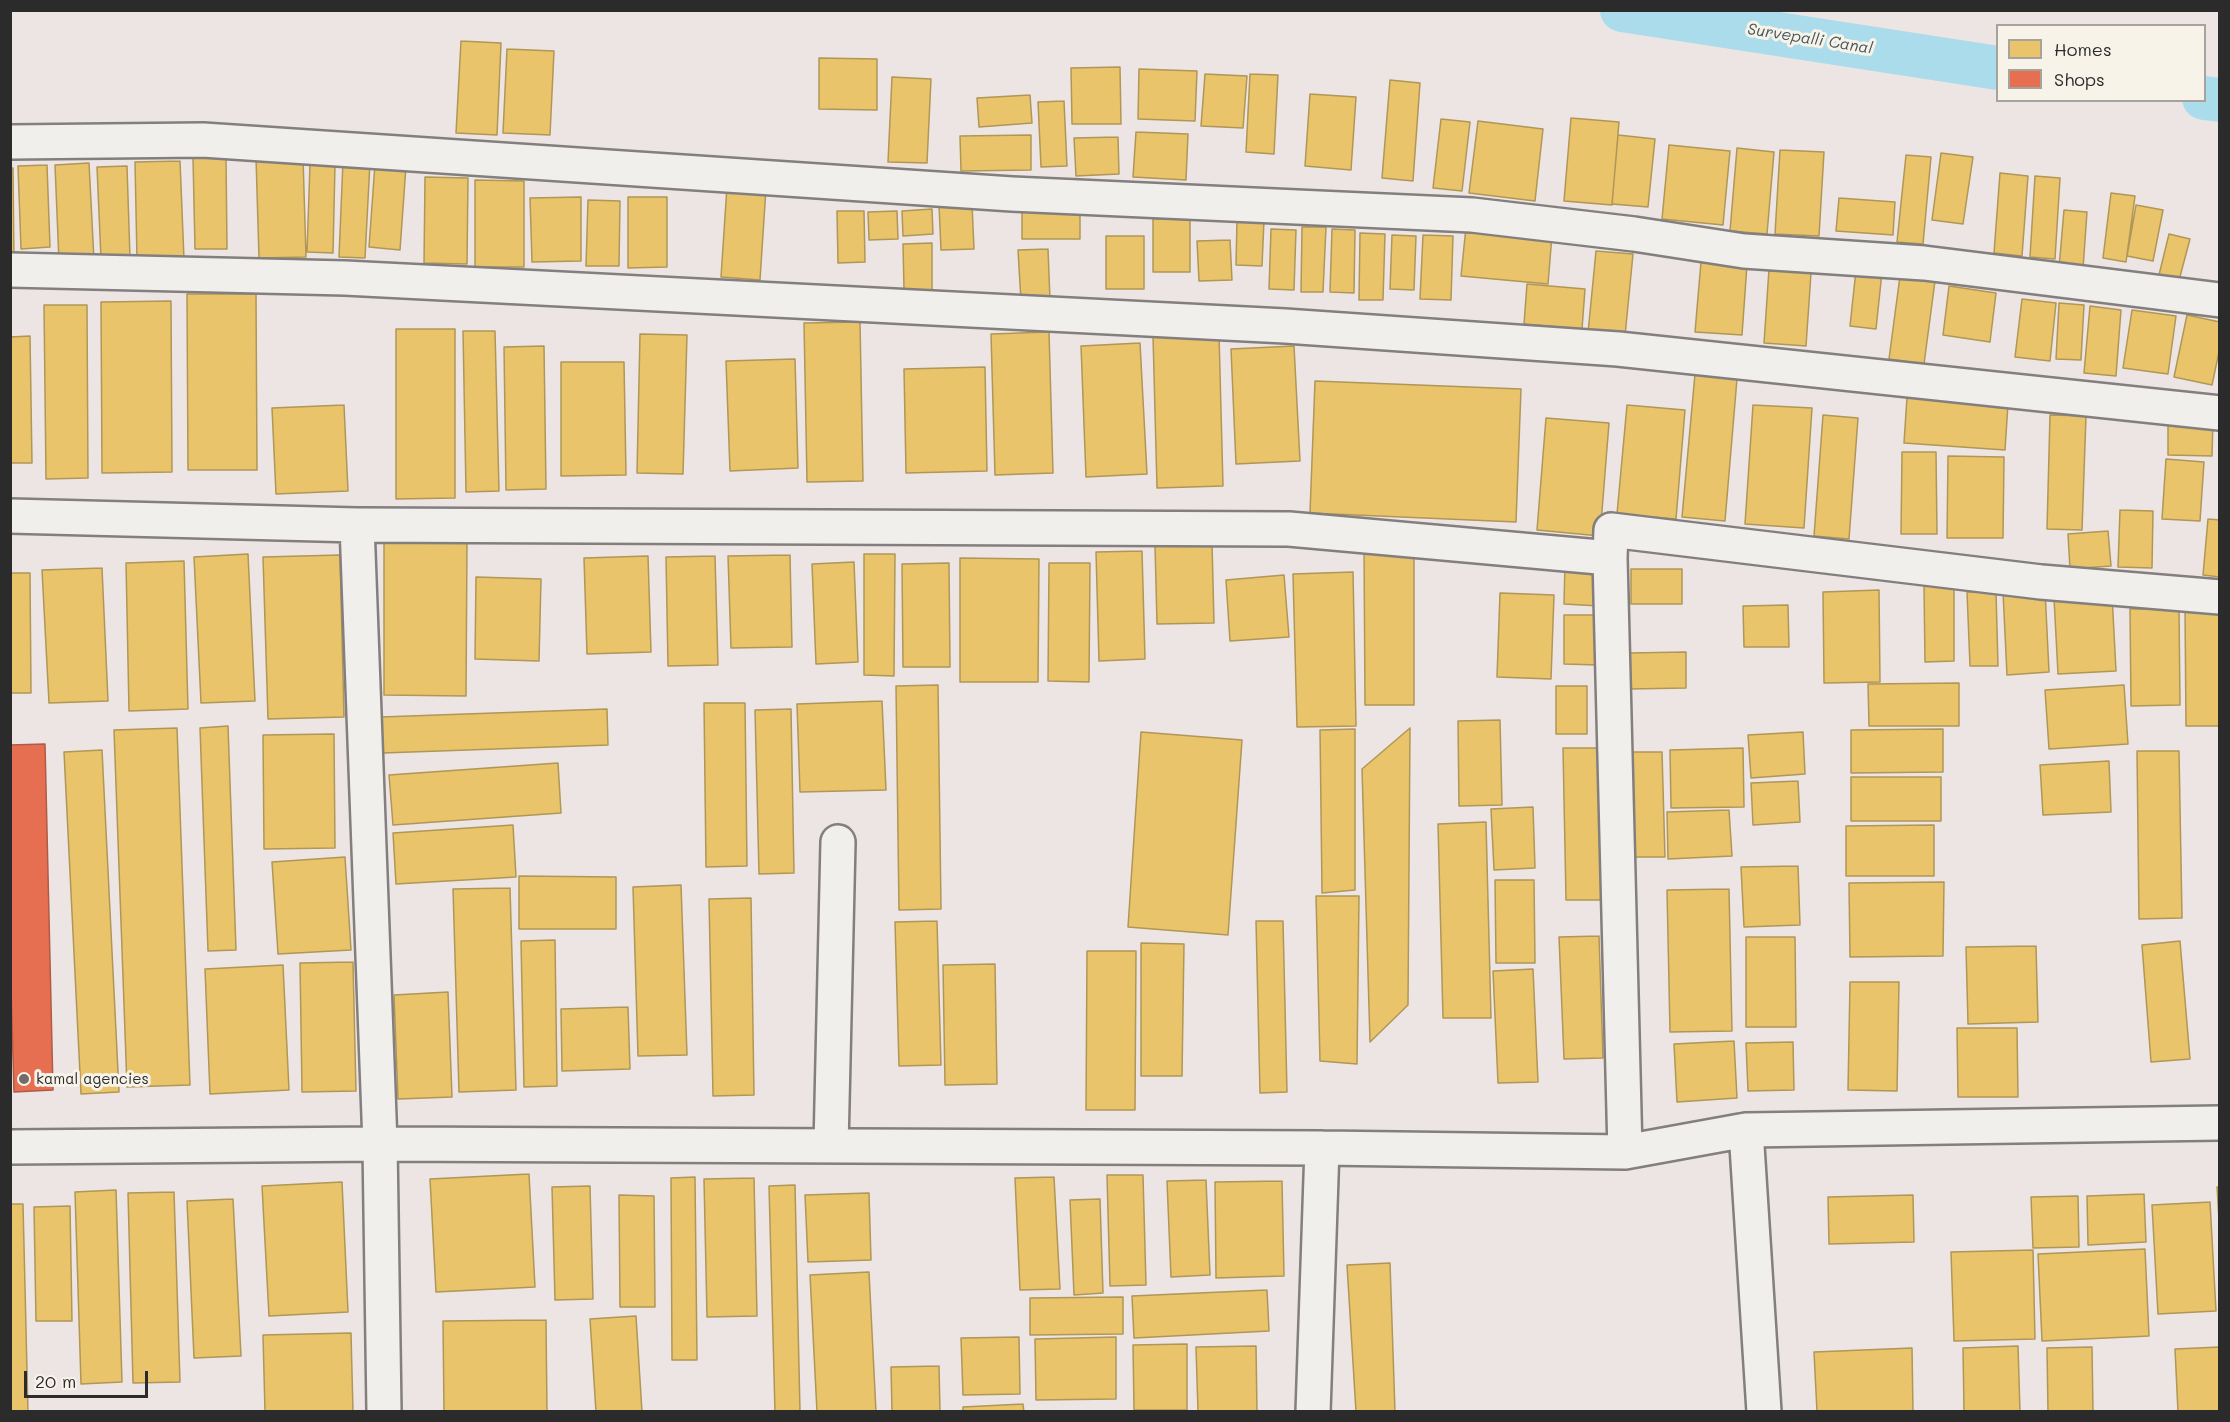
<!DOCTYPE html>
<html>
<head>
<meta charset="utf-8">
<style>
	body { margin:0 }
	#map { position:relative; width:2230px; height:1422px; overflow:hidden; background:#ede5e3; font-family:Mali,sans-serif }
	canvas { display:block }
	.frame { position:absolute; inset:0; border:12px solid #2b2b2b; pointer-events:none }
	.legend { position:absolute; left:1996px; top:24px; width:210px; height:78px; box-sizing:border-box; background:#f7f3e8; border:2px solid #a5a39c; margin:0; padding:8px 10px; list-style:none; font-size:18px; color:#2b2b2b }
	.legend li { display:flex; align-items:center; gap:12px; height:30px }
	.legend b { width:30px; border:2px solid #a5a39c }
	.scale { position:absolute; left:24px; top:1371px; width:124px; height:27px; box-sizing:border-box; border:3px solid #2b2b2b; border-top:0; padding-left:8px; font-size:18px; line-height:21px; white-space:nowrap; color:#2b2b2b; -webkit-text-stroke:4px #f7f3e8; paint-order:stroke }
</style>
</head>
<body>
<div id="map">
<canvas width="2230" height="1422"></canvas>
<div class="frame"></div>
<ul class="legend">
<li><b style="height:16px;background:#e9c46a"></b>Homes</li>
<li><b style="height:16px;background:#e76f51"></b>Shops</li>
</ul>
<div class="scale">20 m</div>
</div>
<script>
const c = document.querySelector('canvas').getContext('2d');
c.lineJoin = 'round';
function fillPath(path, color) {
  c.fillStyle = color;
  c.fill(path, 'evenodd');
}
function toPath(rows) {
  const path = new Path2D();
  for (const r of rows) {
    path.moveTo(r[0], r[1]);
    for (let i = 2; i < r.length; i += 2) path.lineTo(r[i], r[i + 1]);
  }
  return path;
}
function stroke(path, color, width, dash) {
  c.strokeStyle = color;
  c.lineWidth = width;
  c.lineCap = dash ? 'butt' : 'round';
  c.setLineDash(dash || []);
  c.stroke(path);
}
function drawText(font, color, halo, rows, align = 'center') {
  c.font = font + ' Mali,sans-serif';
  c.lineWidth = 6;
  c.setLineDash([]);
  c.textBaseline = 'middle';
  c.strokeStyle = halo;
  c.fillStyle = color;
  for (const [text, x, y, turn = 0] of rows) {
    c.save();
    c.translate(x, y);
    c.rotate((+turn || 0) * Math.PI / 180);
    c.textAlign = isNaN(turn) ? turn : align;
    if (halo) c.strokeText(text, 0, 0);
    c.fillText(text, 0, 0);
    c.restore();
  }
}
const homes = toPath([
	[461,41,501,43,497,135,456,133,461,41],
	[507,49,554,51,550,135,503,133,507,49],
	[819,58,877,59,877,110,819,109,819,58],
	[1120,67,1121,124,1072,124,1071,68,1120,67],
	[1139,69,1197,71,1195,121,1138,119,1139,69],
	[1205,74,1247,76,1243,128,1201,126,1205,74],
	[1250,74,1278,75,1274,154,1246,152,1250,74],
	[892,77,931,79,927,163,888,162,892,77],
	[1390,80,1420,83,1413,181,1382,178,1390,80],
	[1310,94,1356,97,1351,170,1305,166,1310,94],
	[1030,95,1032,123,979,127,977,98,1030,95],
	[1064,101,1067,166,1041,167,1038,102,1064,101],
	[1571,118,1619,122,1612,205,1564,201,1571,118],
	[1441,119,1470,122,1462,191,1433,188,1441,119],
	[1478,121,1543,129,1535,201,1469,193,1478,121],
	[1136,132,1188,134,1186,180,1133,177,1136,132],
	[1031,135,1031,170,961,171,960,136,1031,135],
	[1618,135,1655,139,1648,207,1612,204,1618,135],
	[1118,137,1119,174,1076,176,1074,138,1118,137],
	[1669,145,1730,151,1723,225,1662,219,1669,145],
	[1737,148,1774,152,1767,234,1730,231,1737,148],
	[1780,150,1824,152,1819,236,1775,234,1780,150],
	[1941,153,1973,157,1963,224,1932,220,1941,153],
	[1906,155,1931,157,1923,244,1897,242,1906,155],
	[226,157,227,249,195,249,193,158,226,157],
	[303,157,306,257,259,258,256,158,303,157],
	[180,161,184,259,137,260,135,162,180,161],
	[343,161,370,162,365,258,339,257,343,161],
	[89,163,94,260,59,262,55,165,89,163],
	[310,164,335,164,333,253,307,252,310,164],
	[375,164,406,166,400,250,369,247,375,164],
	[47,165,50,247,21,249,18,166,47,165],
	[127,166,130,258,101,259,97,167,127,166],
	[10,168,13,168,14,262,10,262,10,168],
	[2000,173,2028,176,2022,256,1994,253,2000,173],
	[2035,176,2060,178,2055,259,2030,257,2035,176],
	[425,177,468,178,467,264,424,263,425,177],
	[475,180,524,181,524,267,475,267,475,180],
	[727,186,766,188,760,280,721,277,727,186],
	[2111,193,2135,196,2126,262,2103,258,2111,193],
	[581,197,581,261,532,262,530,198,581,197],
	[628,197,667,197,667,267,628,268,628,197],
	[1839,198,1895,202,1893,235,1836,231,1839,198],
	[588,200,620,201,619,266,586,266,588,200],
	[972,204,974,249,941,250,939,205,972,204],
	[2136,205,2163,210,2153,261,2127,256,2136,205],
	[932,209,933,234,903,236,902,211,932,209],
	[2064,210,2087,212,2083,269,2059,268,2064,210],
	[837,211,864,211,865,262,838,263,837,211],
	[897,211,898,239,869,240,868,212,897,211],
	[1022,212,1080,212,1080,239,1022,239,1022,212],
	[1153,219,1190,219,1190,272,1153,272,1153,219],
	[1237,219,1264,220,1262,266,1236,265,1237,219],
	[1302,227,1326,227,1323,292,1301,292,1302,227],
	[1466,227,1552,235,1548,284,1461,276,1466,227],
	[1271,229,1296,230,1294,290,1269,289,1271,229],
	[1332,229,1355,230,1354,293,1330,292,1332,229],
	[1360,233,1385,234,1383,300,1359,300,1360,233],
	[2169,234,2190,239,2178,284,2158,279,2169,234],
	[1392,235,1416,236,1414,290,1390,289,1392,235],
	[1423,235,1453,236,1451,300,1420,299,1423,235],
	[1106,236,1144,236,1144,289,1106,289,1106,236],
	[1230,240,1232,280,1199,281,1197,241,1230,240],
	[932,243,932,290,904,290,903,244,932,243],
	[1048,249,1050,300,1021,301,1018,250,1048,249],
	[1596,251,1633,254,1625,336,1588,333,1596,251],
	[1701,262,1747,265,1742,335,1695,332,1701,262],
	[1769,269,1811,273,1806,346,1764,343,1769,269],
	[1856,270,1882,272,1876,329,1850,326,1856,270],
	[1900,276,1935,281,1924,364,1889,359,1900,276],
	[1527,284,1585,289,1582,329,1524,324,1527,284],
	[1949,286,1996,293,1990,342,1943,335,1949,286],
	[187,294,256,294,257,470,188,470,187,294],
	[2022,299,2056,303,2050,361,2015,357,2022,299],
	[171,301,172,472,102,473,101,302,171,301],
	[2059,303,2084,305,2081,360,2056,359,2059,303],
	[44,305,87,305,88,478,46,479,44,305],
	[2090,306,2121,310,2116,376,2084,373,2090,306],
	[2132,310,2176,316,2168,374,2123,368,2132,310],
	[2187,315,2220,322,2220,347,2212,385,2174,377,2187,315],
	[860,322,863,481,807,482,804,323,860,322],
	[396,329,455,329,455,498,396,499,396,329],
	[463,331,495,331,499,491,466,492,463,331],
	[1049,332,1053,473,995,475,991,334,1049,332],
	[640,334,687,335,683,474,637,473,640,334],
	[1219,334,1223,486,1157,488,1153,336,1219,334],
	[30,336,32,463,10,463,10,337,30,336],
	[1140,343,1147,474,1086,477,1081,346,1140,343],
	[544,346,546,489,506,490,504,347,544,346],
	[1294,346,1300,461,1236,464,1231,349,1294,346],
	[795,359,798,468,730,471,726,361,795,359],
	[561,362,624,362,626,475,561,476,561,362],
	[1696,363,1738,367,1725,521,1682,517,1696,363],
	[985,367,987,471,906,473,904,369,985,367],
	[1315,381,1521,389,1516,522,1310,513,1315,381],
	[1907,397,2008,404,2005,450,1904,443,1907,397],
	[344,405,348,491,276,494,272,408,344,405],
	[1627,405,1685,410,1676,519,1617,514,1627,405],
	[1753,405,1812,408,1804,528,1745,524,1753,405],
	[1823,415,1858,418,1849,539,1814,536,1823,415],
	[2050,415,2086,416,2082,530,2047,529,2050,415],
	[1546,418,1609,423,1600,536,1537,530,1546,418],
	[2168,419,2213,420,2212,456,2168,455,2168,419],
	[1902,452,1936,452,1937,534,1901,534,1902,452],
	[1948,456,2004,457,2003,538,1947,538,1948,456],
	[2166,459,2204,462,2200,521,2162,519,2166,459],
	[2120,510,2153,511,2152,568,2118,567,2120,510],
	[2208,519,2220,520,2220,577,2203,575,2208,519],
	[2108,531,2111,566,2070,569,2068,534,2108,531],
	[384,542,467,543,466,696,384,695,384,542],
	[1212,543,1214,623,1157,624,1155,545,1212,543],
	[1364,544,1414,544,1414,705,1365,705,1364,544],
	[1142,551,1145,659,1099,661,1096,552,1142,551],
	[248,554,255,701,201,703,194,557,248,554],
	[864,554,895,554,894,676,864,675,864,554],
	[340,555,344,717,268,719,263,557,340,555],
	[790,555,792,647,731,648,728,556,790,555],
	[648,556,651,652,587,654,584,558,648,556],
	[715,556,718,665,668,666,666,557,715,556],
	[960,558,1039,559,1038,682,960,682,960,558],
	[184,561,188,709,129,711,126,563,184,561],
	[854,562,858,662,816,664,812,564,854,562],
	[949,563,950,667,903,667,902,564,949,563],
	[1049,563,1090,563,1089,682,1048,681,1049,563],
	[1565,563,1601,563,1599,606,1564,604,1565,563],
	[102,568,108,701,49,703,42,570,102,568],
	[1631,569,1682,569,1682,604,1631,604,1631,569],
	[1353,572,1356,726,1297,727,1293,574,1353,572],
	[10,573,30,573,31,693,10,693,10,573],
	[1284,575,1289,637,1230,641,1226,580,1284,575],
	[476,577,541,579,539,661,475,659,476,577],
	[1954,585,1954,661,1925,662,1924,586,1954,585],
	[1879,590,1880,682,1824,683,1823,592,1879,590],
	[2045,590,2049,672,2007,675,2003,592,2045,590],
	[1967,592,1996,592,1998,666,1970,666,1967,592],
	[1500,593,1554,595,1551,679,1497,677,1500,593],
	[2112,595,2116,671,2058,674,2054,598,2112,595],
	[1788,605,1789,647,1744,647,1743,606,1788,605],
	[2220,608,2220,726,2186,726,2185,609,2220,608],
	[2130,609,2179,609,2180,705,2131,706,2130,609],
	[1564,615,1597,615,1598,665,1564,664,1564,615],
	[1686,652,1686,688,1630,689,1629,653,1686,652],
	[1959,683,1959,726,1869,726,1868,684,1959,683],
	[938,685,941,909,899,910,896,686,938,685],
	[2124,685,2128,744,2049,749,2045,690,2124,685],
	[1556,686,1587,686,1587,734,1556,734,1556,686],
	[882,701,886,790,800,792,797,704,882,701],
	[704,703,745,703,747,866,706,867,704,703],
	[607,709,608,745,383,753,381,717,607,709],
	[791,709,794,873,759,874,755,710,791,709],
	[1500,720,1502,805,1459,806,1458,721,1500,720],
	[228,726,236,950,208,951,200,728,228,726],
	[177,728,190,1085,127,1087,114,730,177,728],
	[1410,728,1408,1005,1370,1042,1362,769,1410,728],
	[1355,729,1355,890,1322,893,1320,730,1355,729],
	[1943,729,1943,772,1851,773,1851,730,1943,729],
	[1141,732,1242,740,1228,935,1128,927,1141,732],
	[1803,732,1805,774,1751,778,1748,735,1803,732],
	[334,734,335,848,264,849,263,735,334,734],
	[1563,748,1601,748,1604,900,1566,900,1563,748],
	[1743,748,1744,807,1671,808,1670,750,1743,748],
	[102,750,119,1092,81,1094,64,752,102,750],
	[2137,751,2179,751,2182,918,2139,919,2137,751],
	[1628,752,1662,752,1665,857,1631,857,1628,752],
	[2109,761,2111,812,2043,815,2040,765,2109,761],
	[558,763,561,813,393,825,389,775,558,763],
	[1851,777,1941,777,1941,821,1851,821,1851,777],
	[1798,781,1800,822,1753,825,1751,783,1798,781],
	[1533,807,1535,868,1494,870,1491,809,1533,807],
	[1729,810,1732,856,1668,859,1667,812,1729,810],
	[1486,822,1491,1018,1443,1018,1438,824,1486,822],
	[513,825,516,877,396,884,393,833,513,825],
	[1934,825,1934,876,1846,876,1846,826,1934,825],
	[345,857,351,950,278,954,272,862,345,857],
	[1798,866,1800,925,1744,927,1741,867,1798,866],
	[519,876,616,877,616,929,519,929,519,876],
	[1495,880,1534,880,1535,963,1496,963,1495,880],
	[1944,882,1943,956,1850,957,1849,883,1944,882],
	[681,885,687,1055,638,1056,633,887,681,885],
	[510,888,516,1090,459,1092,453,889,510,888],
	[1729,889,1732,1031,1670,1032,1667,890,1729,889],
	[1316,896,1359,896,1357,1064,1320,1061,1316,896],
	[751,898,754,1095,713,1096,709,899,751,898],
	[937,921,941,1065,899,1066,895,922,937,921],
	[1256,921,1283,921,1287,1092,1260,1093,1256,921],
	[1599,936,1603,1058,1564,1059,1559,937,1599,936],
	[1746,937,1795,937,1796,1027,1746,1027,1746,937],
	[555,940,557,1086,524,1087,521,941,555,940],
	[2180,941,2190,1059,2151,1062,2142,945,2180,941],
	[1141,943,1184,944,1182,1076,1141,1076,1141,943],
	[2036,946,2038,1022,1968,1024,1966,947,2036,946],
	[1087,951,1136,951,1135,1110,1086,1110,1087,951],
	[353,962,356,1091,302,1092,300,963,353,962],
	[995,964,997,1084,945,1085,943,965,995,964],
	[283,965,289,1090,210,1094,205,969,283,965],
	[1533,969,1538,1082,1498,1083,1493,971,1533,969],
	[1850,982,1899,982,1897,1091,1848,1090,1850,982],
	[448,992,452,1097,398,1099,394,995,448,992],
	[628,1007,630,1069,562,1071,561,1009,628,1007],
	[1957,1028,2017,1028,2018,1097,1958,1097,1957,1028],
	[1734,1041,1737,1098,1677,1102,1674,1044,1734,1041],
	[1793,1042,1794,1090,1748,1091,1746,1043,1793,1042],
	[529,1174,535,1287,436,1292,430,1179,529,1174],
	[1107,1175,1143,1175,1146,1285,1110,1286,1107,1175],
	[695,1177,697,1360,672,1360,671,1178,695,1177],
	[1054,1177,1060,1289,1020,1290,1015,1178,1054,1177],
	[754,1178,757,1316,707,1317,704,1179,754,1178],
	[1206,1180,1210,1275,1171,1277,1167,1181,1206,1180],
	[1282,1181,1284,1276,1216,1278,1215,1182,1282,1181],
	[342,1182,348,1312,269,1316,262,1186,342,1182],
	[795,1185,800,1412,775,1412,769,1186,795,1185],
	[590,1186,593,1299,555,1300,552,1187,590,1186],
	[2217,1187,2220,1187,2220,1237,2217,1187],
	[116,1190,122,1382,81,1384,75,1192,116,1190],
	[174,1192,180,1382,133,1383,128,1193,174,1192],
	[869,1193,871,1260,808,1262,805,1195,869,1193],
	[2144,1194,2146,1242,2088,1245,2087,1196,2144,1194],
	[619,1195,654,1196,655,1307,620,1307,619,1195],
	[1913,1195,1914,1242,1829,1244,1828,1197,1913,1195],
	[2078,1196,2079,1247,2033,1248,2031,1197,2078,1196],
	[233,1199,241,1356,194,1358,187,1201,233,1199],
	[1100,1199,1103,1293,1074,1295,1070,1200,1100,1199],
	[2210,1202,2216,1311,2158,1314,2152,1205,2210,1202],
	[10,1204,23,1204,28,1412,10,1412,10,1204],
	[70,1206,72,1321,36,1321,34,1207,70,1206],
	[2145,1249,2149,1336,2042,1341,2038,1254,2145,1249],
	[2033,1250,2035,1339,1954,1341,1951,1252,2033,1250],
	[1390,1263,1395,1412,1356,1412,1347,1265,1390,1263],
	[869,1272,876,1412,817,1412,810,1275,869,1272],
	[1267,1290,1269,1331,1134,1338,1132,1296,1267,1290],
	[1123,1297,1123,1334,1030,1335,1030,1298,1123,1297],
	[636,1316,642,1412,596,1412,590,1319,636,1316],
	[546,1320,547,1412,444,1412,443,1321,546,1320],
	[351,1333,353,1412,265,1412,263,1335,351,1333],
	[1019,1337,1020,1394,963,1395,961,1338,1019,1337],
	[1116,1337,1116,1399,1036,1400,1035,1339,1116,1337],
	[1187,1344,1187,1410,1134,1410,1133,1345,1187,1344],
	[1256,1346,1257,1412,1198,1412,1196,1347,1256,1346],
	[2018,1346,2020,1412,1964,1412,1963,1348,2018,1346],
	[2092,1347,2093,1412,2048,1412,2047,1348,2092,1347],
	[2220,1347,2220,1412,2178,1412,2175,1349,2220,1347],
	[1912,1348,1913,1412,1817,1412,1814,1352,1912,1348],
	[939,1366,940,1412,892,1412,891,1367,939,1366],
	[1023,1404,1024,1412,963,1412,963,1407,1023,1404]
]);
const shops = toPath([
	[45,744,53,1090,14,1092,10,954,10,745,45,744]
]);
const canal = toPath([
	[1622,10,1998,68],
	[2204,98,2220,100]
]);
const minor = toPath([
	[10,142,203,140,1012,194,1472,215,1634,234,1744,251,1924,263,2220,300],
	[10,270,345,278,1285,326,1618,349,2220,413],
	[10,516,357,525,1289,529,1610,558],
	[357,525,380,1144,384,1412],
	[1746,1130,1764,1412],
	[831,1146,838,842],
	[10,1147,380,1144,1322,1148,1625,1152,1746,1130,2220,1123],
	[1625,1152,1610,558,1611,530,2041,582,2220,597],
	[1313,1412,1322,1148]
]);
const markers = [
	[24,1079,6,"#6f6c6b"]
];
const poiNames = [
	["kamal agencies",36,1079]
];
const waterNames = [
	["Survepalli Canal",1810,39,9]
];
fillPath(homes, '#e9c46a');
stroke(homes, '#b09657', 1.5);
fillPath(shops, '#e76f51');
stroke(shops, '#af5b46', 1.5);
stroke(canal, '#aadceb', 44);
stroke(minor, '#827f7e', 38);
stroke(minor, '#f1efec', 33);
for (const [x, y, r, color] of markers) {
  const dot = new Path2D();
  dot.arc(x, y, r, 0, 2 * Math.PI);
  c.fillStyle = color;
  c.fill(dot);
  stroke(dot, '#f7f3e8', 2);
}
drawText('15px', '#2b2b2b', '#f7f3e8', poiNames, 'left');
drawText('italic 16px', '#44565c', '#f7f3e8', waterNames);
</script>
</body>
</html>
